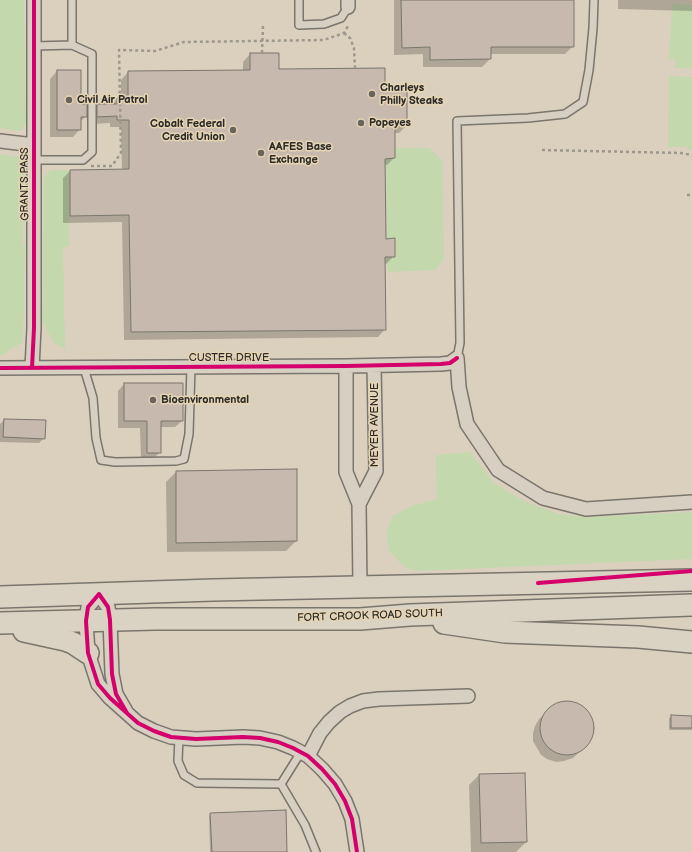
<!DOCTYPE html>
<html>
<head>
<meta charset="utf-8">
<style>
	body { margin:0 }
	canvas { display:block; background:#dbd0be }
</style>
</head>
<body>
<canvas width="692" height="852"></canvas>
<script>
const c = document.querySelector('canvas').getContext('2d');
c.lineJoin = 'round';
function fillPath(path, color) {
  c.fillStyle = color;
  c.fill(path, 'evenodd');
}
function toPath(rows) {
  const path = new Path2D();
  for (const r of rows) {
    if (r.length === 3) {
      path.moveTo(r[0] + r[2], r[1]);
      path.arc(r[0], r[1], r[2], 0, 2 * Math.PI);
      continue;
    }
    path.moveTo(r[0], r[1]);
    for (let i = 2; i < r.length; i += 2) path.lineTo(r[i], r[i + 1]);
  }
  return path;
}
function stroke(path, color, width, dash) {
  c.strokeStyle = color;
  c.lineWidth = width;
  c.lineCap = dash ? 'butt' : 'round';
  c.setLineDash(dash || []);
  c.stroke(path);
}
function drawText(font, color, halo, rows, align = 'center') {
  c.font = font + ' "Balsamiq Sans",sans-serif';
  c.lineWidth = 3;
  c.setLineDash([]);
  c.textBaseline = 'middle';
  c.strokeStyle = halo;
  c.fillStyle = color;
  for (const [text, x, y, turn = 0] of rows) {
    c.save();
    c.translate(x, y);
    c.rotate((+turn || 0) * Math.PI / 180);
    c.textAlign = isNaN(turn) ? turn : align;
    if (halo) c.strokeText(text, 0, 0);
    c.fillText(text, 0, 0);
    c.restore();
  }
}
const green = toPath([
	[0,0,24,0,26,123,21,131,0,128],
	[672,4,692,5,692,68,675,68,675,59,669,59],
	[669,76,692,77,692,150,685,147,668,147],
	[395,148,429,148,442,160,444,259,435,270,388,272,385,257,395,239,386,239,385,159,395,158],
	[0,154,23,158,24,166,23,245,25,244,23,342,0,356],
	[51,170,70,170,69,246,63,248,65,349,54,343,43,323,44,177],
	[470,452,494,483,526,502,559,514,589,517,692,512,692,559,417,571,404,567,390,552,386,533,393,516,411,506,437,499,436,455]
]);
const shadow = toPath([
	[394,0,573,0,573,46,565,54,490,54,490,59,482,67,423,67,423,54,394,55],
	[618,0,692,0,692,11,618,9],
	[250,54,278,70,384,87,406,126,399,133,394,133,394,158,387,165,384,165,385,240,394,256,386,264,385,264,385,329,378,337,124,340,122,222,63,223,63,178,70,171,122,170,121,127,110,127,110,123,90,124,90,113,97,105,112,105,117,99,121,99,121,80,128,72,243,71,243,62],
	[57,71,80,105,86,116,80,122,80,129,73,137,50,137,50,79],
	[124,384,182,421,175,427,160,427,160,452,153,459,141,459,140,428,118,428,118,391],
	[4,420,44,438,39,443,0,442,0,424],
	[296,470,296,541,286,551,167,552,166,482,176,472],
	[570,702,579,705,586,710,591,718,593,727,592,735,588,744,573,758,564,761,556,762,547,759,541,755,533,741,533,733,535,726,539,719,553,706,561,703],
	[672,716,692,718,692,730,669,730,669,718],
	[524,774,526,842,516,852,471,852,469,785,479,775],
	[211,814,286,852,210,852,209,816]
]);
const building = toPath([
	[401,0,574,0,574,47,491,47,491,59,430,60,430,47,402,48,401,0],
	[250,53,279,53,279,69,385,68,385,86,407,86,407,126,395,126,395,158,385,159,386,239,395,238,395,257,385,257,386,330,131,332,129,215,70,216,70,170,129,169,129,120,117,120,117,116,97,117,97,104,117,104,117,98,128,98,128,71,250,70,250,53],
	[57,70,81,70,81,104,87,104,87,117,81,117,81,130,57,130,57,70],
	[124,383,183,383,183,421,161,421,161,453,147,453,147,421,124,421,124,383],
	[4,419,46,420,45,439,3,437,4,419],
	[297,469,297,541,176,543,176,471,297,469],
	[567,728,27],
	[671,715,692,716,692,728,671,728,671,715],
	[525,773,527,842,481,843,479,774,525,773],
	[286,810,287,852,212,852,210,813,286,810]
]);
const path = toPath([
	[344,33,350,38,354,48,355,68],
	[262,53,263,26],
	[542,150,681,153,692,155],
	[91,166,112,166,121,153,119,50,155,51,184,42,324,40,344,33,348,26],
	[687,195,692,195]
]);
const lane = toPath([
	[299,0,299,25,324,24,341,18,348,7],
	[34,46,72,45,72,0],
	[34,160,83,160,92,152,92,54,72,45],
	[457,358,460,343,457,121,528,118,565,114,583,102,589,70,593,28,594,0],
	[84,368,93,398,96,438,101,460,115,462,176,461,184,459,189,434,191,367],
	[179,737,178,761,184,775,197,783,281,784,301,752],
	[281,784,305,825,316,852]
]);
const street = toPath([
	[348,0,348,7],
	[0,141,34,145],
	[457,358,459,387,467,424,498,470,543,498,586,509,692,502],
	[346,366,346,472,359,504,360,587],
	[0,368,346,366,441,364,450,363,457,358],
	[32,368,34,328,34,0],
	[359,504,376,471,374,366],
	[127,713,116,694,112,674,110,620,108,607,99,594,88,607,86,621,88,653,98,684,110,698,138,723,154,731,171,737,196,739,243,737,260,738,278,742,293,748,308,756,322,769,335,784,345,801,352,819,357,852],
	[308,756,320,733,329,722,340,712,350,706,363,701,379,699,468,696]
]);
const primary = toPath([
	[0,597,213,590,692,580],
	[0,623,155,619,360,619,410,615,692,605],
	[444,623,505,632,638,637,692,642],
	[24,631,65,640,73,643,88,653]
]);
const cycleway = toPath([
	[0,368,346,366,441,364,450,363,457,358],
	[32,368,34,328,34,0],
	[538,583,692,571],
	[127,713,116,694,112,674,110,620,108,607,99,594,88,607,86,621,88,653,98,684,110,698,138,723,154,731,171,737,196,739,243,737,260,738,278,742,293,748,308,756,322,769,335,784,345,801,352,819,357,852]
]);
const markers = [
	[372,94,4,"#69655e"],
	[69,100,4,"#69655e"],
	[361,123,4,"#69655e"],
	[233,130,4,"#69655e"],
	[261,153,4,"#69655e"],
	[153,400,4,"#69655e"]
];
const poiNames = [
	["Charleys",380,88],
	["Philly Steaks",380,101],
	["Civil Air Patrol",77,100],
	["Popeyes",369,123],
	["Cobalt Federal",225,124,"right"],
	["Credit Union",225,137,"right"],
	["AAFES Base",269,147],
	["Exchange",269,160],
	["Bioenvironmental",161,400]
];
const streetNames = [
	["GRANTS PASS",25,184,-90],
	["CUSTER DRIVE",229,358],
	["MEYER AVENUE",375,425,-90],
	["FORT CROOK ROAD SOUTH",370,616,-2]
];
fillPath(green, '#c3d8ad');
fillPath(shadow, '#0003');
fillPath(building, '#c8b9af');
stroke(building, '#7a756d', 1);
stroke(lane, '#7a756d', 10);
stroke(street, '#7a756d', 16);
stroke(primary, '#7a756d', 24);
stroke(path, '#9d978e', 2.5, [3, 3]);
stroke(lane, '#d7cfc2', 7);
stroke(street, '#d7cfc2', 13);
stroke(primary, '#dad2c2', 21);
stroke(cycleway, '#d6006c', 4);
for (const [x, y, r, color] of markers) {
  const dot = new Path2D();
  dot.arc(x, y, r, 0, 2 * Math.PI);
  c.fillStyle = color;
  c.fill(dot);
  stroke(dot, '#e7d4b2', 1.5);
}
drawText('bold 11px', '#2b2b2b', '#e7d4b2', poiNames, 'left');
drawText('11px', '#2b2b2b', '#e7d4b2', streetNames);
</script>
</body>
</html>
